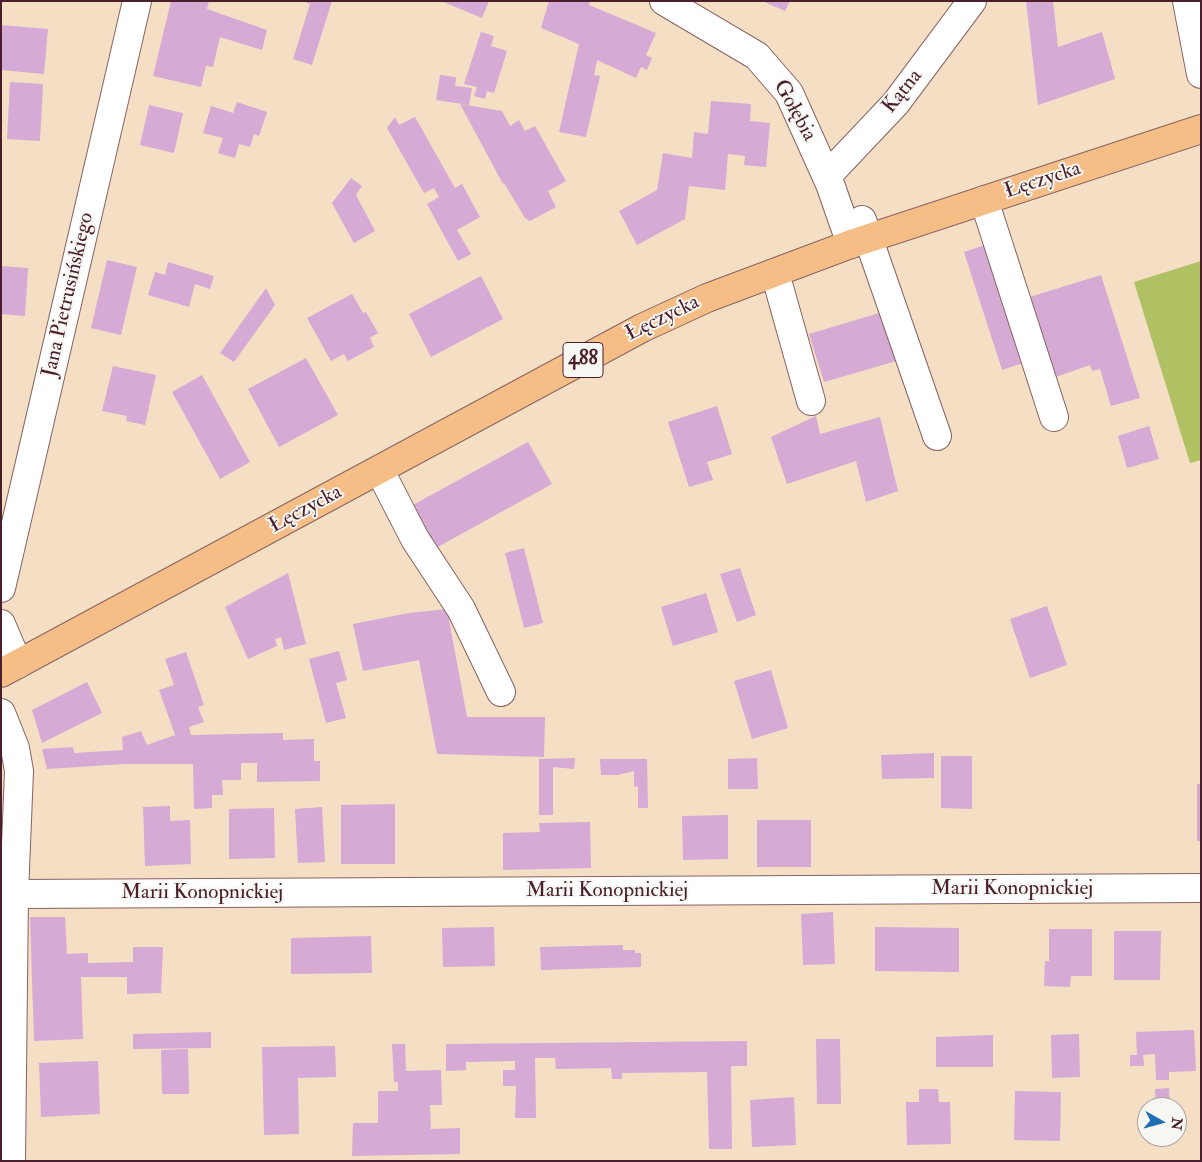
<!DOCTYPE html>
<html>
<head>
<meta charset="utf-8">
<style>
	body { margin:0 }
	#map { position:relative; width:1202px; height:1162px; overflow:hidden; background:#f4dfc5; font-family:"IM FELL Double Pica",serif }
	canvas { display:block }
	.frame { position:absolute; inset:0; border:2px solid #4a1f2b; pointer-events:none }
	.north { position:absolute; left:1137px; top:1097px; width:50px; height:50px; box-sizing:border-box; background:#f6f6f2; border:1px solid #b1a0a2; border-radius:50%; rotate:97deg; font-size:14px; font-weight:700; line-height:20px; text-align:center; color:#4a1f2b }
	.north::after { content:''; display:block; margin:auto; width:18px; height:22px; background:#1f6fb2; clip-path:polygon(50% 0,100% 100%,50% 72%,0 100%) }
</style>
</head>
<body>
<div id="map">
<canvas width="1202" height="1162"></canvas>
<div class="frame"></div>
<div class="north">N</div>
</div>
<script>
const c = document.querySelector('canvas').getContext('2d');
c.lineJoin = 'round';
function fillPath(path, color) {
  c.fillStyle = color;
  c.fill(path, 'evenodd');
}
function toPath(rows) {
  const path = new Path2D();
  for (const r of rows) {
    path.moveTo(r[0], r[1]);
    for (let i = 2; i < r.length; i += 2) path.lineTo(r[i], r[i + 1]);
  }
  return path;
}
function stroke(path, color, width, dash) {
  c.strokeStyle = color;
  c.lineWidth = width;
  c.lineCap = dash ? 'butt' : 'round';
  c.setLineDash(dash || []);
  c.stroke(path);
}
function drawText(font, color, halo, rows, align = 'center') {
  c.font = font + ' "IM FELL Double Pica",serif';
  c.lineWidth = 4;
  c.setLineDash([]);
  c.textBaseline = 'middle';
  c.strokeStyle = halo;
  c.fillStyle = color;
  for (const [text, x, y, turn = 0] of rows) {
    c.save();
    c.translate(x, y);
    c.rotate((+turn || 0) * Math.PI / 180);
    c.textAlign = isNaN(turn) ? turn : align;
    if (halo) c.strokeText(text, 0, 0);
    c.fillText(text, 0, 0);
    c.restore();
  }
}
const green = toPath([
	[1201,261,1201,460,1190,463,1134,282]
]);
const building = toPath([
	[171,1,209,1,207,9,267,30,262,50,220,37,213,67,206,66,201,87,153,76],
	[332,1,312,65,293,59,310,4,303,1],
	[441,1,489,1,482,18],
	[549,1,590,1,589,5,656,33,646,55,652,58,647,70,641,67,636,78,597,60,594,75,600,76,586,137,559,132,579,44,541,28],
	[762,1,790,1,785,11],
	[1026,1,1053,1,1058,47,1102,32,1115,79,1038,105],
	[1,25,48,29,44,74,1,70],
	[481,32,494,36,491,46,507,51,494,93,487,91,485,99,474,96,477,87,464,84],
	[440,75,456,77,455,86,472,88,469,105,436,100],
	[10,82,43,84,40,141,7,139],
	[711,101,751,104,750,121,770,123,766,167,744,165,745,156,728,154,725,190,689,186,685,219,637,245,619,211,657,190,663,153,692,158,694,132,708,134],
	[237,102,267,112,259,136,254,134,250,147,239,144,235,158,218,153,223,138,203,133,211,106,233,113],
	[460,104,502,111,510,126,519,120,525,131,535,126,566,181,548,191,556,207,530,221,525,218,504,183,503,184],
	[149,105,183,113,174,153,140,145],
	[395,117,399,125,415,117,455,188,462,184,480,217,457,230,471,254,458,261,427,204,439,197,434,188,424,193,387,128],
	[351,178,362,186,356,195,375,231,354,243,332,203],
	[988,244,1026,362,1002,370,964,252],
	[107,260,137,267,121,335,91,328],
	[168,262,214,276,210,289,195,284,189,307,148,295,155,272,165,275],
	[1,266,28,268,25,316,1,314],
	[1101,275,1140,398,1111,406,1100,369,1092,371,1090,365,1050,379,1023,299],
	[481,276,503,319,431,357,409,314],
	[266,288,275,305,234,362,220,353],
	[352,294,363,313,366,312,378,333,370,338,374,347,348,361,344,354,331,361,307,318],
	[886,311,900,360,824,382,809,334],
	[306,358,338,415,279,447,248,389],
	[113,366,156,375,145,425,126,421,127,416,102,411],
	[202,375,250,462,220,479,172,392],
	[717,406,732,454,707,462,713,480,689,487,668,422],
	[816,416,820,434,880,417,898,491,866,502,856,461,787,484,771,437],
	[1149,426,1159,459,1127,468,1118,436],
	[528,442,552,484,434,549,411,506],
	[524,548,543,623,524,628,505,553],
	[740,568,756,615,737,622,720,574],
	[288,573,306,644,284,650,281,637,275,639,277,646,248,659,225,607],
	[706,593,718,632,673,646,661,607],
	[1047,606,1067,665,1030,678,1010,619],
	[447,609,467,717,545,717,544,757,437,754,419,660,363,671,353,624,409,613],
	[339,651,347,680,336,683,346,718,326,723,309,659],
	[186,652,204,705,198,707,204,722,189,727,191,735,283,733,283,740,314,739,314,761,320,761,320,781,257,782,257,763,241,763,241,780,222,780,223,795,212,795,212,808,194,809,193,764,125,764,47,769,42,749,73,747,74,753,123,750,122,737,141,731,147,745,175,735,159,690,174,685,165,659],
	[771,670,788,728,752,739,734,681],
	[87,682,102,713,42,743,32,710],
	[934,753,934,778,882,779,881,755],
	[941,756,972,756,972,809,941,808],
	[575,758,574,769,553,767,553,815,539,815,539,759],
	[757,758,758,789,728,789,728,759],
	[600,759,647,759,648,808,638,808,638,786,634,787,634,771,618,775,601,775],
	[1197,784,1201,784,1201,841,1197,841],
	[395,804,395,864,341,864,341,805],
	[170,806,170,821,190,820,191,864,145,866,143,807],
	[322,807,325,862,298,863,295,809],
	[274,808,275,858,229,859,229,809],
	[728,815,728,859,683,860,682,816],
	[757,820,811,820,811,867,757,867],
	[590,822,591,868,503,870,503,833,540,832,539,823],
	[833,912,835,964,803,965,801,914],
	[30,917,65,917,67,954,88,953,88,963,133,962,133,947,163,947,161,993,127,994,127,977,81,977,83,1039,34,1041],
	[494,927,495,966,443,967,442,928],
	[875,927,959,928,959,972,875,971],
	[1049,929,1092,929,1092,976,1071,976,1070,987,1044,986,1045,961,1049,961],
	[1114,931,1161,931,1160,980,1114,980],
	[371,936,372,973,291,974,291,938],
	[623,945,623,950,635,950,635,953,641,953,641,967,541,970,540,947],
	[1194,1030,1196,1071,1169,1072,1169,1080,1156,1080,1155,1054,1143,1055,1144,1066,1130,1066,1130,1055,1137,1055,1136,1032],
	[211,1032,211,1048,133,1049,133,1034],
	[1079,1034,1080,1077,1052,1078,1051,1035],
	[993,1035,993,1067,936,1067,936,1037],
	[816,1039,840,1039,841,1104,817,1104],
	[747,1041,747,1066,731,1066,732,1149,709,1149,707,1072,622,1073,622,1079,612,1079,611,1068,556,1069,555,1058,535,1058,536,1118,515,1118,516,1086,503,1086,503,1070,515,1070,515,1061,466,1062,466,1070,446,1071,446,1044],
	[392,1044,405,1044,406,1071,441,1070,442,1105,430,1105,431,1129,460,1128,460,1154,352,1156,353,1123,378,1123,378,1091,398,1091,398,1082,394,1082],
	[335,1046,336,1077,298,1078,299,1134,264,1135,262,1047],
	[188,1049,189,1094,162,1094,161,1050],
	[98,1061,100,1114,41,1117,39,1063],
	[1169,1088,1170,1107,1156,1107,1155,1089],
	[919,1089,938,1089,939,1102,950,1102,951,1144,907,1145,906,1102,919,1102],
	[1015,1091,1061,1092,1060,1141,1014,1140],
	[794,1097,796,1145,752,1147,750,1100]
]);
const minor = toPath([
	[664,1,757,56,789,93,830,184,851,244],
	[1187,1,1201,74],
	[827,176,896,103,972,1],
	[984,200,1054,417],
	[862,220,937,436],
	[775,273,811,401],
	[380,471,415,539,461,609,501,692],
	[1,588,137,1],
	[1,624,18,664],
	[1,713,15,748,19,771,14,894,11,1161],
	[14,894,1201,888]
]);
const major = toPath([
	[1,673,642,328,707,298,851,244,1201,129]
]);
const shields = [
	[583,360,40]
];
const shieldNames = [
	["488",583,360]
];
const streetNames = [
	["Kątna",903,92,-51],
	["Gołębia",794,111,61],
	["Łęczycka",1043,181,-18],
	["Jana Pietrusińskiego",69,295,-77],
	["Łęczycka",663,319,-26],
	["Łęczycka",306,510,-28],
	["Marii Konopnickiej",1012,889],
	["Marii Konopnickiej",607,891],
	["Marii Konopnickiej",202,893]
];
fillPath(green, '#b0c163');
fillPath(building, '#d5aad5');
stroke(minor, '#866261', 30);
stroke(major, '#866261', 30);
stroke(minor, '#fff', 28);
stroke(major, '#f6be87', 28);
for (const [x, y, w] of shields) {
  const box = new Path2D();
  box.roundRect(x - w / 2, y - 17.5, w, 35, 4);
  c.fillStyle = '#f6f6f2';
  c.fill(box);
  stroke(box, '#4a1f2b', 1);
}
drawText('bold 20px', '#4a1f2b', null, shieldNames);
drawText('21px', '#4a1f2b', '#f6f6f2', streetNames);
</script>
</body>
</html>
